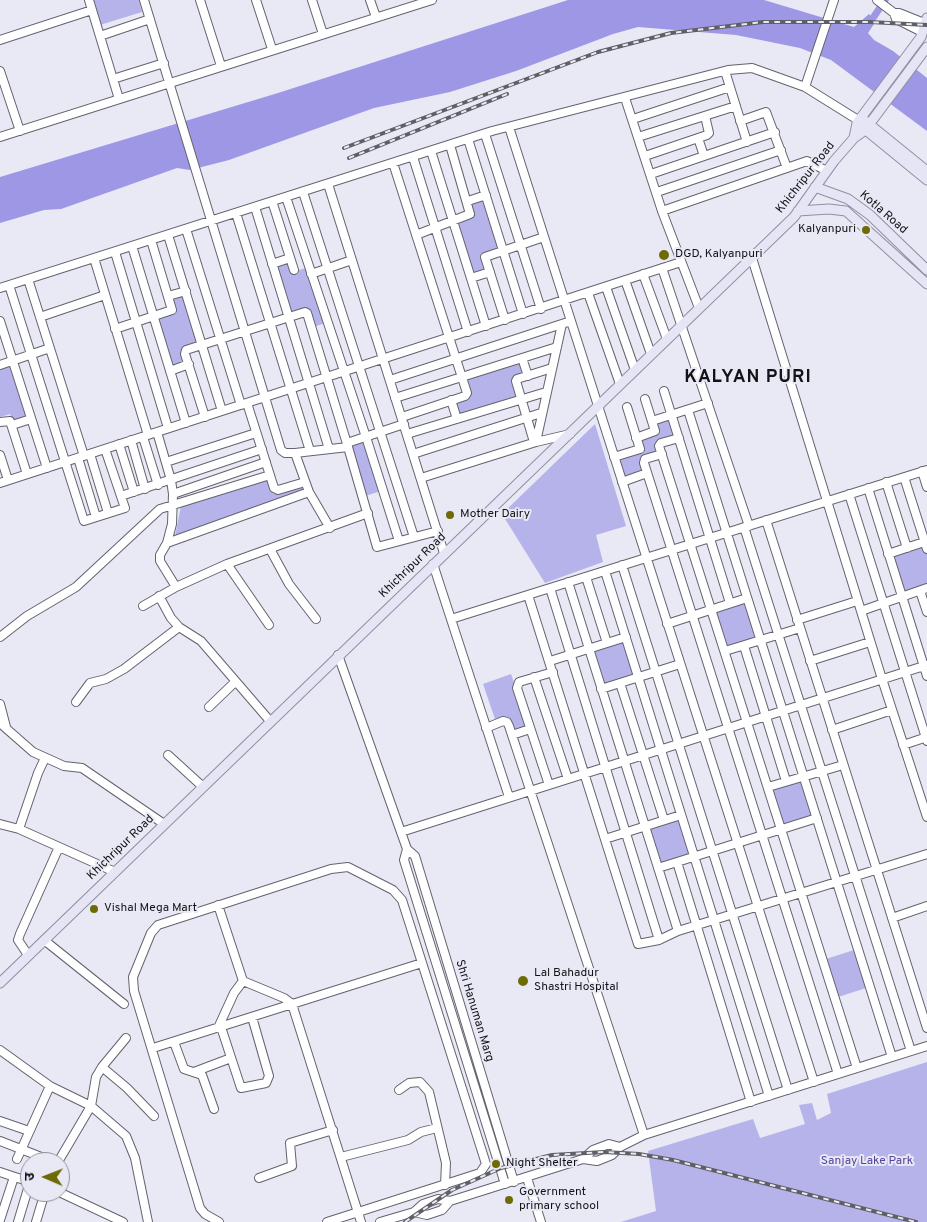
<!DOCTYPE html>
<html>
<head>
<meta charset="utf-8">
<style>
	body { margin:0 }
	#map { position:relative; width:927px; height:1222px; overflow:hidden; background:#e9e8f5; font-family:Overpass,"Noto Sans Devanagari",sans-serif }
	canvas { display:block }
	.north { position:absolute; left:20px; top:1152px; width:50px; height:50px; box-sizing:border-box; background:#e9e8f5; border:1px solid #93939c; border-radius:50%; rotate:271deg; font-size:14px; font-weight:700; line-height:20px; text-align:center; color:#131317 }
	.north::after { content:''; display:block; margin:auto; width:18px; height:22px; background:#6e6a06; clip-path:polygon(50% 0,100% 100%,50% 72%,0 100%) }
</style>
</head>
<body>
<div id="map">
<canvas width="927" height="1222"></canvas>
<div class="north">उ</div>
</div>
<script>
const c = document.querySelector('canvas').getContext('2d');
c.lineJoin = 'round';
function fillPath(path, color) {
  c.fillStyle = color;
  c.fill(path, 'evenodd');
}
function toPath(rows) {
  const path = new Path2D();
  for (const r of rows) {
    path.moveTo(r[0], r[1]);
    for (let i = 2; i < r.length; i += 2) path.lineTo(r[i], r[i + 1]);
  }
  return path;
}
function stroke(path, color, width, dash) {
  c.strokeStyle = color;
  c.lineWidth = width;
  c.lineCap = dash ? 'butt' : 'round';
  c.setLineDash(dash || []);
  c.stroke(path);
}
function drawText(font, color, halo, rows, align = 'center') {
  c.font = font + ' Overpass,sans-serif';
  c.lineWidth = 4;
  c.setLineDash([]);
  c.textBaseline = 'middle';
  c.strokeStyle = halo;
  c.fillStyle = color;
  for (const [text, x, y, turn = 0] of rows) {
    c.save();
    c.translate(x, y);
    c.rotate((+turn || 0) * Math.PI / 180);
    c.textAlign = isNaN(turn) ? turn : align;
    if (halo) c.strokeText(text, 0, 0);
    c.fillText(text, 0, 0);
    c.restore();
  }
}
const green = toPath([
	[92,0,139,0,142,12,100,25],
	[484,197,501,249,483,255,488,270,472,275,455,222,474,216,470,202],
	[289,260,293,272,312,266,329,322,313,327,307,310,290,316,274,265],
	[185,293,198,344,183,349,187,363,172,367,156,317,175,311,171,298],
	[521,360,525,374,513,379,519,398,458,417,453,401,469,396,464,378],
	[11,363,29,417,13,422,10,414,0,417,0,367],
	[670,418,676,436,656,443,659,453,641,460,644,471,625,478,618,458,642,450,639,439,658,433,655,423],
	[595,424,626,526,596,535,603,562,545,583,502,514],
	[365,440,381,491,365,496,349,444],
	[268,478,273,494,303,484,305,492,175,536,181,506],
	[924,545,927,554,927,586,903,593,891,556],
	[747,600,759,639,725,649,713,611],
	[625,639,636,676,603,686,591,649],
	[511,674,529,726,513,732,508,718,496,722,483,684],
	[802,779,813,817,782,827,770,789],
	[680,817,692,855,659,866,647,828],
	[857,949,869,987,835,998,823,960],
	[927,1062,927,1222,621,1222,656,1211,648,1151,753,1119,760,1138,805,1124,799,1105,812,1103,817,1120,831,1113,827,1094]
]);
const water = toPath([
	[568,0,764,0,854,27,869,14,876,21,868,33,874,40,893,51,927,78,927,131,831,60,800,48,736,35,638,27,613,34,516,71,450,92,374,108,229,160,190,170,177,168,61,209,44,210,0,223,0,177,278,93]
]);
const canal = toPath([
	[873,18,885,0]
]);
const minor = toPath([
	[89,0,119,99],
	[144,0,281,450,285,453,295,453,348,447,377,547,438,531],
	[200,0,221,66],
	[256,0,272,49],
	[312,0,323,34],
	[370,0,376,17],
	[877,0,894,13,899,13,924,23],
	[894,13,896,19,922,32],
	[100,36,150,19],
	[0,40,92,10],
	[0,71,20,131],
	[725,71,747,142],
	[113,79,164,63],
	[805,87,834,0],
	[625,98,662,211,699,308],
	[633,119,730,87],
	[740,121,766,112,787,168],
	[509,127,814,1082],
	[485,134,541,309],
	[0,137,432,0],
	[638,137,736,106],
	[698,138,704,156],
	[468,139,523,314],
	[431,151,486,326],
	[645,156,707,135,709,133,705,116],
	[413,157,468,332],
	[393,163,467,393,465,396,402,417],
	[651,174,775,132],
	[328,184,444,553],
	[303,192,414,537],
	[657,192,781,150],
	[286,197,366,437,399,541],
	[272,201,294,270],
	[468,201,486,195],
	[255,207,329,449],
	[662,211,807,161,827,171],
	[236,213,310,451],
	[186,229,241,405],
	[168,235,222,411],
	[416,235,470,214,450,145],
	[132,246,186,423],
	[115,252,168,428],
	[94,258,148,435],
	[752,258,882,679,927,817],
	[272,264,290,258],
	[662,268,749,526],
	[311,274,352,260],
	[643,274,667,339],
	[471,278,490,272],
	[28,279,84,456],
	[625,280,651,354],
	[9,285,84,521,125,508,105,449],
	[606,287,635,370],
	[0,288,492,131,728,70,752,68,805,87,858,120],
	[588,293,620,384],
	[168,296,186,291],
	[40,317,105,295],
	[505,320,485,257,544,237],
	[0,321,47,468],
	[115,329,172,310,151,240],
	[522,358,528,376],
	[0,365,50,348],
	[170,371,189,364],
	[390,380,571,321],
	[664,391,730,603],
	[395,398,557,347],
	[451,400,457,419],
	[247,403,274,488,278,490,305,482],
	[688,410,892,1057],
	[205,417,185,354,186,350,305,312,307,313,348,447],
	[652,421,708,403],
	[0,422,10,421,27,474],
	[12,425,31,419],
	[157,432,171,480,173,494,172,524,167,543,160,555,160,561,176,587],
	[407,434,546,392],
	[143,437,158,485],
	[636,438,655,431,645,399],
	[679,438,661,443,659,446,857,1068],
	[131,440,145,489],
	[534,442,516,381,517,379,552,368],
	[536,442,562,324],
	[347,443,404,424],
	[119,444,134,492],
	[295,453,309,492,330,528],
	[90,454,108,513],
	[413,454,541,413],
	[662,454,645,459,644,463,838,1074],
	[0,455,8,480],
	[614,457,640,449,627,407],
	[78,458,96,517],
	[166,462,256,433],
	[922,471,927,487],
	[904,477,927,549],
	[421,478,536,442,570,434],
	[622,482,647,473],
	[886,482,907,548],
	[0,483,681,262],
	[868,488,927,676],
	[173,494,266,462],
	[849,494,927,741],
	[121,496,262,449],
	[766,520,927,1028],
	[744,527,911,1051],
	[167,543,309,492],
	[270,549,289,584,316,619],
	[888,554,927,541],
	[227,564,269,625],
	[433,564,509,797],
	[622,565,788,1090],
	[605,571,769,1096],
	[586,577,607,643],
	[568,582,678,931],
	[550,588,659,940],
	[920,591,927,612],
	[528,595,638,944,659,940,678,931,927,854],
	[159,596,171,618,179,627,201,641,270,721],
	[143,606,176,587,227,564,368,513],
	[861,611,927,588],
	[451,619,927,470],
	[797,620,857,601],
	[667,624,747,598],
	[0,637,27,616,76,587,160,509,270,475],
	[744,646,786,781],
	[725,651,800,628],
	[338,655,407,849,415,856,514,1182],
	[550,661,626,637],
	[810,661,870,642],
	[534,677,568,779],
	[620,683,664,820],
	[601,689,680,664],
	[76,702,90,683,106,679,124,669,179,627],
	[0,704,6,727],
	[209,707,235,682],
	[0,723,33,752,64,766,82,768,164,824],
	[486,728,503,721,507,722,509,726,644,1135],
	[832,730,892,710],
	[512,735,530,729],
	[903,745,927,737],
	[168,755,202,786],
	[549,785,517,688,519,682,553,672],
	[768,787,843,765],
	[0,824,19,829,115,872],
	[19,829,38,773,45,758],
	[401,832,927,665],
	[605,839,681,815],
	[407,849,404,860,505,1184],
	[677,862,751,1102],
	[658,868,817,818],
	[218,905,243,981],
	[892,918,927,906],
	[44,940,124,1004],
	[28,955,18,940,20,934,59,847],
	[221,1027,241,1088,266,1083,269,1076,252,1017],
	[218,1028,234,993,243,981,284,998,292,1004,361,1222],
	[174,1042,184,1069,202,1075,214,1109],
	[153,1048,422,963],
	[0,1050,50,1086,91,1106,126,1136,135,1158,148,1222],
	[102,1067,127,1088,154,1116],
	[194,1072,231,1058],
	[399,1090,409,1083,420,1082,429,1092,446,1163,445,1185],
	[0,1121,29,1131],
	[0,1141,54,1162],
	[341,1157,408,1140,421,1132,437,1128],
	[17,1159,50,1086],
	[583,1159,597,1161,612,1155,620,1147,644,1135,927,1046],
	[58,1162,91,1106,96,1077,102,1067,126,1038],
	[0,1172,30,1182],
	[259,1178,292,1166,290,1143,333,1130],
	[527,1178,541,1222],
	[59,1192,123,1222],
	[414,1212,427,1215,442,1210,450,1201],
	[0,1220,14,1177],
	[18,1222,30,1182],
	[36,1222,45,1192],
	[219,1222,205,1214,200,1208,134,991,133,977,151,933,158,925,331,869,348,867,393,890,402,900,486,1164,480,1173,327,1222],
	[380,1222,414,1212,423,1204,438,1199,450,1201,583,1159,593,1150,609,1144,620,1147]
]);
const major = toPath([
	[864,120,927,171],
	[861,126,927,180],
	[854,138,857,123,921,37,927,18],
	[815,187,848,199,870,215,927,270],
	[798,211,829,209,846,211,927,284],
	[0,983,794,217,834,161,854,138,865,130,927,47]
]);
const rail = toPath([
	[344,148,598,52,671,33,763,22,870,22,927,25],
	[349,158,507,94],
	[405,1222,452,1190,501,1168,552,1155,604,1152,639,1154,673,1160,916,1222]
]);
const markers = [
	[866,230,5,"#6e6a06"],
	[664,255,6,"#6e6a06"],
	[450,515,5,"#6e6a06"],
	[94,909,5,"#6e6a06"],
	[523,981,6,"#6e6a06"],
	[496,1164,5,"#6e6a06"],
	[509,1200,5,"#6e6a06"]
];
const streetNames = [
	["Khichripur Road",806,178,-52],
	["Kotla Road",883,213,41],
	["Khichripur Road",413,566,-44],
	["Khichripur Road",121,848,-44],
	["Shri Hanuman Marg",474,1011,73]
];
const poiNames = [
	["Kalyanpuri",856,230,"right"],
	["DGD, Kalyanpuri",675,255],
	["Mother Dairy",460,515],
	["Vishal Mega Mart",104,909],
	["Lal Bahadur",534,974],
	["Shastri Hospital",534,988],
	["Night Shelter",506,1164],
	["Government",519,1193],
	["primary school",519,1207]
];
const parkNames = [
	["Sanjay Lake Park",867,1162]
];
const districtNames = [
	["KALYAN PURI",748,378]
];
fillPath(green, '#b6b3ea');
fillPath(water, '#9d97e5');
stroke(canal, '#9d97e5', 7);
stroke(minor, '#63636d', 10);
stroke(major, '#9190a3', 11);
stroke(minor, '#fff', 8);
stroke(major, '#e6e5f5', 9);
stroke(rail, '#5f5f66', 4);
stroke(rail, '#e9e8f5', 2, [5.5]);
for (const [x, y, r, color] of markers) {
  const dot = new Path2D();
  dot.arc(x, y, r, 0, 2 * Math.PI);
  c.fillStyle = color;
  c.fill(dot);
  stroke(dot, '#e9e8f5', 2);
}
drawText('12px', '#131317', '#e9e8f5', streetNames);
drawText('12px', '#131317', '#e9e8f5', poiNames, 'left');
drawText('12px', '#53449f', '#e9e8f5', parkNames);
c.letterSpacing = '1px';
drawText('bold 18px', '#131317', '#e9e8f5', districtNames);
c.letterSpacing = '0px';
</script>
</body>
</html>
